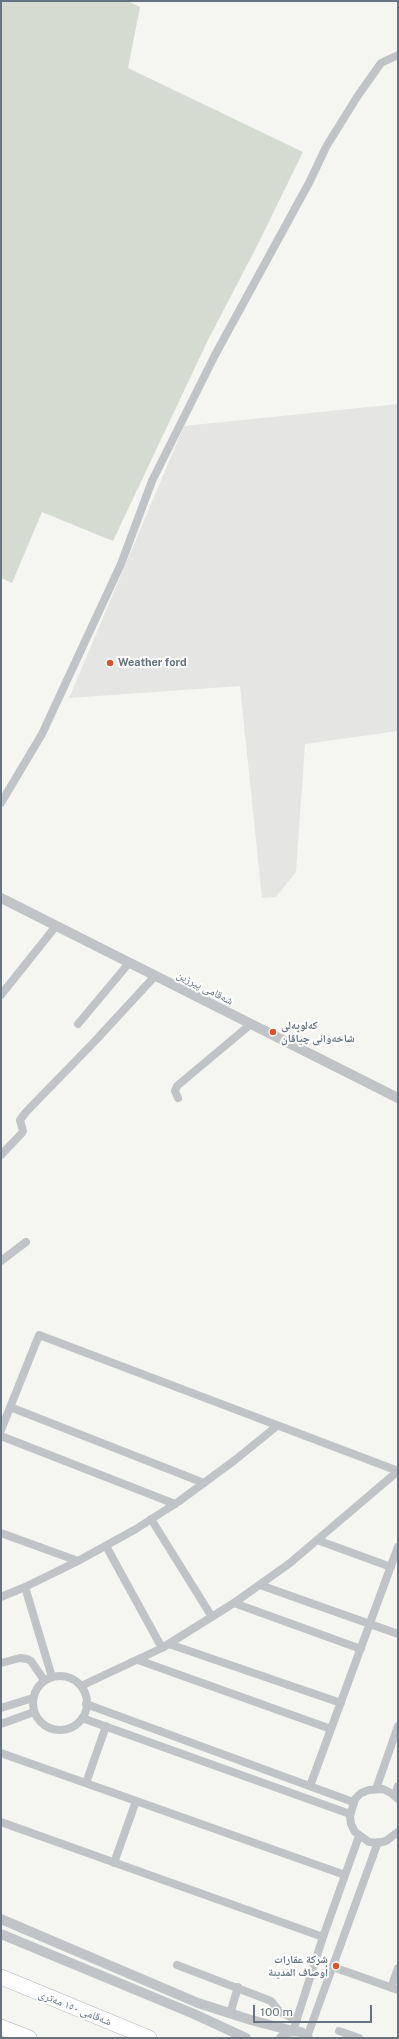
<!DOCTYPE html>
<html>
<head>
<meta charset="utf-8">
<style>
	body { margin:0 }
	#map { position:relative; width:399px; height:2039px; overflow:hidden; background:#f5f5f1; font-family:"Public Sans",sans-serif }
	canvas { display:block }
	.frame { position:absolute; inset:0; border:2px solid #657480; pointer-events:none }
	.scale { position:absolute; left:253px; top:2005px; width:119px; height:18px; box-sizing:border-box; border:2px solid #657480; border-top:0; padding-left:5px; font-size:12px; line-height:14px; white-space:nowrap; color:#657480; -webkit-text-stroke:3px #fff; paint-order:stroke }
</style>
</head>
<body>
<div id="map">
<canvas width="399" height="2039"></canvas>
<div class="frame"></div>
<div class="scale">100 m</div>
</div>
<script>
const c = document.querySelector('canvas').getContext('2d');
c.lineJoin = 'round';
function fillPath(path, color) {
  c.fillStyle = color;
  c.fill(path, 'evenodd');
}
function toPath(rows) {
  const path = new Path2D();
  for (const r of rows) {
    if (r.length === 3) {
      path.moveTo(r[0] + r[2], r[1]);
      path.arc(r[0], r[1], r[2], 0, 2 * Math.PI);
      continue;
    }
    path.moveTo(r[0], r[1]);
    for (let i = 2; i < r.length; i += 2) path.lineTo(r[i], r[i + 1]);
  }
  return path;
}
function stroke(path, color, width, dash) {
  c.strokeStyle = color;
  c.lineWidth = width;
  c.lineCap = dash ? 'butt' : 'round';
  c.setLineDash(dash || []);
  c.stroke(path);
}
function drawText(font, color, halo, rows, align = 'center') {
  c.font = font + ' "Public Sans","Noto Naskh Arabic",sans-serif';
  c.lineWidth = 4;
  c.setLineDash([]);
  c.textBaseline = 'middle';
  c.strokeStyle = halo;
  c.fillStyle = color;
  for (const [text, x, y, turn = 0] of rows) {
    c.save();
    c.translate(x, y);
    c.rotate((+turn || 0) * Math.PI / 180);
    c.textAlign = isNaN(turn) ? turn : align;
    if (halo) c.strokeText(text, 0, 0);
    c.fillText(text, 0, 0);
    c.restore();
  }
}
const built = toPath([
	[398,404,398,731,305,744,296,872,276,897,262,898,240,686,69,698,184,426]
]);
const green = toPath([
	[1,1,128,1,140,7,128,68,303,152,257,246,208,340,113,541,42,512,12,583,1,578]
]);
const minor = toPath([
	[1,803,42,734,121,564,152,481,215,355,310,181,326,147,357,97,381,63,398,55],
	[1,995,56,926],
	[78,1024,129,963],
	[178,1098,175,1091,177,1086,251,1024],
	[1,1155,22,1133,23,1131,20,1120,26,1112,96,1040,155,976],
	[1,1261,26,1242],
	[10,1407,204,1483],
	[1,1430,39,1335,398,1471],
	[1,1436,175,1504],
	[151,1519,212,1617],
	[1,1533,78,1561],
	[317,1540,391,1567],
	[106,1546,162,1648],
	[260,1585,398,1634],
	[25,1587,52,1677],
	[1,1597,25,1587,78,1561,136,1529,178,1502,235,1460,277,1426],
	[234,1603,361,1649],
	[169,1644,341,1703],
	[138,1660,331,1729],
	[1,1663,20,1658,27,1659,31,1661,44,1680],
	[60,1703,27],
	[81,1686,162,1648,234,1603,290,1563,398,1471],
	[86,1704,353,1802],
	[1,1708,33,1698],
	[82,1718,350,1814],
	[1,1724,34,1712],
	[1,1753,345,1875],
	[86,1783,106,1726],
	[310,1786,398,1547],
	[376,1789,398,1726],
	[395,1796,398,1786],
	[398,1799,391,1793,383,1789,369,1790,361,1793,355,1799,350,1816,351,1824,355,1832,369,1842,378,1843,386,1841,398,1832],
	[1,1822,323,1937],
	[114,1863,136,1801],
	[177,1965,271,2001,280,2012,297,2020],
	[333,1967,398,1990],
	[391,1988,398,1968],
	[230,2014,238,1987],
	[293,2031,323,1937,359,1836],
	[339,2031,359,2038],
	[307,2037,378,1842]
]);
const tertiary = toPath([
	[1,898,398,1098],
	[1,1919,198,2003,251,2020,293,2031],
	[1,1934,194,2014,246,2038],
	[281,2038,288,2032,293,2031,301,2032,308,2038]
]);
const motorway = toPath([
	[1,1977,149,2038],
	[1,2027,29,2038]
]);
const markers = [
	[110,663,4,"#d8542d"],
	[273,1032,4,"#d8542d"],
	[336,1966,4,"#d8542d"]
];
const poiNames = [
	["Weather ford",118,663],
	["کەلوپەلی",281,1026],
	["شاخەوانی چیاڤان",281,1039],
	["شركة عقارات",328,1960,"right"],
	["أوصاف المدينة",328,1973,"right"]
];
const streetNames = [
	["شەقامی پیرزین",205,988,27],
	["شەقامی ١٥٠ مەتری",75,2008,22]
];
fillPath(built, '#e5e6e4');
fillPath(green, '#d6dbd2');
stroke(motorway, '#b3b6b9', 16);
stroke(minor, '#c0c4c7', 8);
stroke(tertiary, '#c0c4c7', 10);
stroke(motorway, '#fff', 15);
for (const [x, y, r, color] of markers) {
  const dot = new Path2D();
  dot.arc(x, y, r, 0, 2 * Math.PI);
  c.fillStyle = color;
  c.fill(dot);
  stroke(dot, '#fff', 1.5);
}
drawText('bold 11px', '#657480', '#fff', poiNames, 'left');
drawText('11px', '#657480', '#fff', streetNames);
</script>
</body>
</html>
